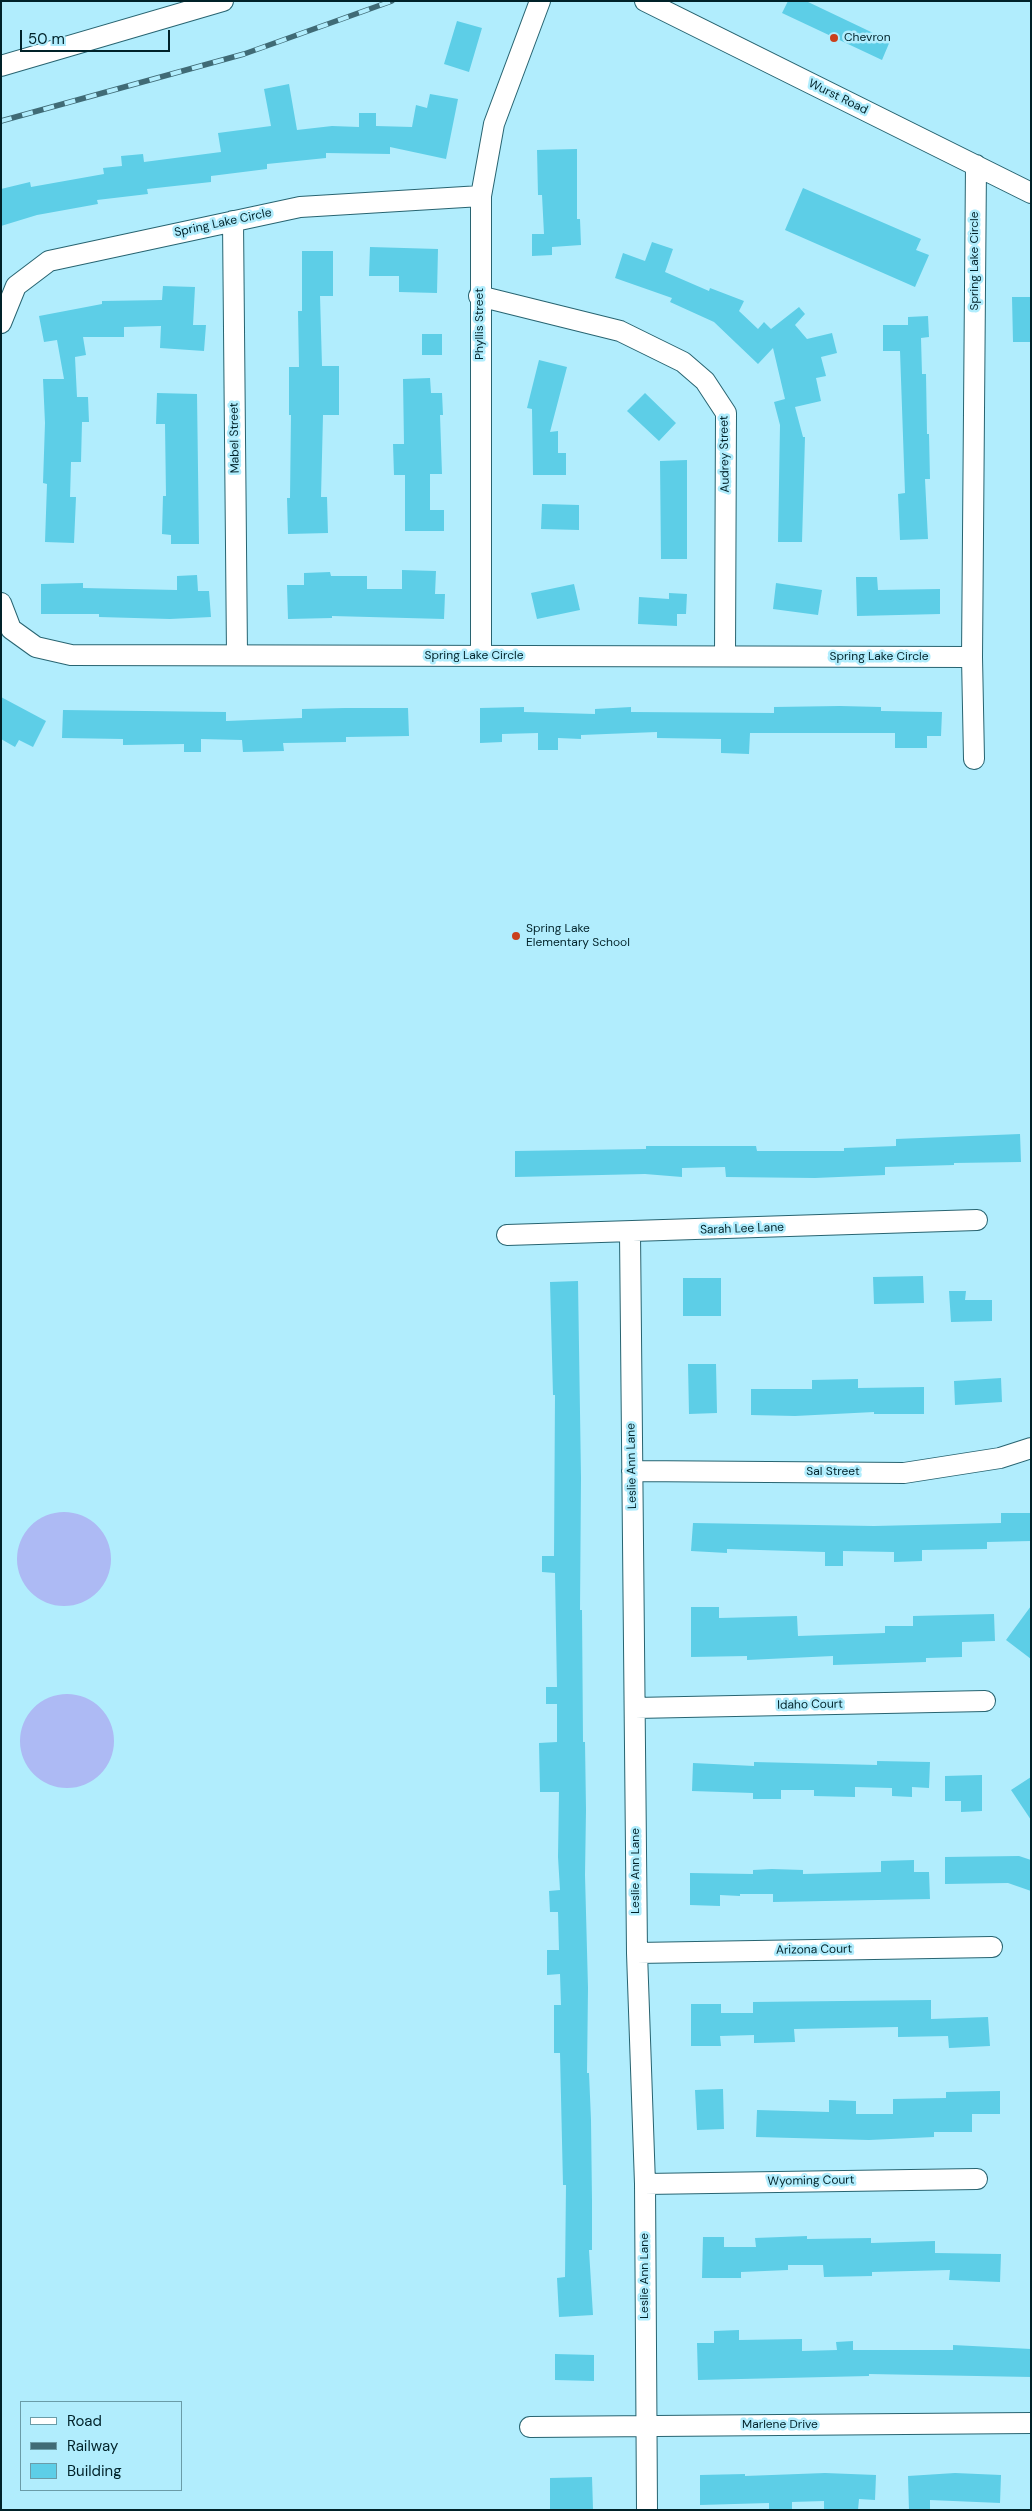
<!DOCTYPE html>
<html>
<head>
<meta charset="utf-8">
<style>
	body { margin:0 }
	#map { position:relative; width:1032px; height:2511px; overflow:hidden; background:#b1edfd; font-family:"DM Sans",sans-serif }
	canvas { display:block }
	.frame { position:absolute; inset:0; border:2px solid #002229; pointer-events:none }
	.legend { position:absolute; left:20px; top:2401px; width:162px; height:90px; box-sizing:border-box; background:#b1edfd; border:1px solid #6a9ca8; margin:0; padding:6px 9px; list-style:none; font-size:15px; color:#002229 }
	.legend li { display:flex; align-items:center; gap:10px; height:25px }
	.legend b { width:25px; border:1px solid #6a9ca8 }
	.scale { position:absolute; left:20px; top:30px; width:150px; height:22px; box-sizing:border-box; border:2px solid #002229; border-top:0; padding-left:6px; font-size:15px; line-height:18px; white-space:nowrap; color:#002229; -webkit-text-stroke:4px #b1edfd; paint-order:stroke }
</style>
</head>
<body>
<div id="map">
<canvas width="1032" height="2511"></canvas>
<div class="frame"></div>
<ul class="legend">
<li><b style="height:6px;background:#fff"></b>Road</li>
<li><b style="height:6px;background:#406b76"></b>Railway</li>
<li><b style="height:14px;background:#5dcee7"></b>Building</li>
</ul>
<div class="scale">50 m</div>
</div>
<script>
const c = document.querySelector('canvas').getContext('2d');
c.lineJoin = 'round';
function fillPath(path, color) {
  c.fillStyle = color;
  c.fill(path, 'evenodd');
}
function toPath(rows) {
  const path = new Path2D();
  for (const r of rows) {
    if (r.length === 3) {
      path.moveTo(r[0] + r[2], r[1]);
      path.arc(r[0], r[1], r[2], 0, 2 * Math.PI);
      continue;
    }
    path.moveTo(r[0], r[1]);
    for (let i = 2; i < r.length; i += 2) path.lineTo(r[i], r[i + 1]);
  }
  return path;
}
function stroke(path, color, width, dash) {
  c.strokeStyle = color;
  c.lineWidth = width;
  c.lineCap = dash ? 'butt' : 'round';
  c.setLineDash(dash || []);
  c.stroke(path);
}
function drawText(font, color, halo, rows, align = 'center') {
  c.font = font + ' "DM Sans",sans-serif';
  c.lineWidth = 5;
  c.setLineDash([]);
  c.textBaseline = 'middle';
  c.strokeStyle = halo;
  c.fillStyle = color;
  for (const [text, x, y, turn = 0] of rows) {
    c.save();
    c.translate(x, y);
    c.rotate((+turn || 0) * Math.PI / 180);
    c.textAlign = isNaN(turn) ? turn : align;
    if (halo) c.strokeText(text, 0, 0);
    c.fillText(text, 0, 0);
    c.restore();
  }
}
const water = toPath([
	[64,1559,47],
	[67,1741,47]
]);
const building = toPath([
	[788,1,806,1,890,41,882,60,782,13],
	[457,21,482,28,469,72,444,64],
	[289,84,297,130,332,126,359,127,359,113,376,113,376,126,412,127,416,105,427,108,430,94,458,99,446,159,390,147,390,154,326,153,326,158,267,164,267,169,211,176,211,182,147,189,148,194,97,200,98,204,37,215,1,226,1,189,30,182,31,187,104,174,103,168,122,166,121,156,143,154,144,162,221,152,218,133,271,126,264,89],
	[577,149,577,219,580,219,581,245,552,247,552,255,532,256,532,234,544,234,542,195,538,195,537,150],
	[803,188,921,239,916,250,929,255,915,287,785,230],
	[652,242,673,249,665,272,709,291,710,288,744,301,739,311,758,329,764,322,771,329,799,307,805,314,795,325,807,339,832,333,837,353,821,357,826,376,816,378,821,401,795,407,803,437,805,437,802,542,778,542,780,425,774,402,785,399,773,348,758,364,714,322,670,302,672,298,615,278,623,253,645,261],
	[370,247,438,249,437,293,399,292,399,276,369,276],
	[302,251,333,251,333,296,320,296,322,366,339,366,339,415,323,415,321,497,327,497,328,533,288,534,287,498,290,498,291,415,289,415,289,367,299,367,298,311,302,311],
	[163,286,195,287,193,325,206,325,204,351,160,348,161,326,124,327,124,337,83,337,86,355,75,357,77,397,88,397,89,422,82,422,81,462,71,462,70,497,76,497,74,543,45,542,47,484,43,483,45,423,43,379,64,379,57,340,44,342,39,316,102,304,102,301,162,300],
	[1012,297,1031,297,1031,342,1013,342],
	[928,316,929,337,921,338,922,374,926,374,927,434,929,434,930,479,925,479,928,539,900,540,898,494,905,493,900,351,883,351,883,325,908,325,908,317],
	[422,334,442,334,442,355,422,355],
	[539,360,567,367,550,432,558,431,558,453,566,453,566,475,533,475,532,409,527,408],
	[430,378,431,393,442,393,443,415,440,415,442,474,430,474,430,510,444,510,444,531,405,531,405,475,394,475,393,444,404,444,403,379],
	[157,393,197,394,199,544,171,544,171,535,162,534,163,496,166,496,165,424,156,424],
	[645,393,676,423,659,441,627,411],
	[687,460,687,559,661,559,660,461],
	[542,504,579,505,579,530,541,529],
	[402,570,436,571,435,594,445,594,444,619,332,616,332,618,288,619,287,585,304,585,304,573,330,572,331,576,367,576,367,589,402,589],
	[197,575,198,591,209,591,211,617,170,619,99,617,99,614,41,614,41,584,83,583,83,588,177,590,177,576],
	[856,577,877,577,878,590,940,589,940,614,857,616],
	[776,583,822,590,818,615,773,609],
	[574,584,580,610,537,619,531,593],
	[669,593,687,594,686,614,677,614,677,626,638,624,639,597,669,599],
	[1,697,46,721,33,747,19,740,15,747,1,739],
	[840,706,881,707,881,711,942,712,941,736,927,736,927,748,895,748,895,733,750,733,749,754,721,753,721,739,657,738,657,732,581,735,581,739,558,738,558,750,538,750,538,733,502,734,502,742,480,743,480,708,524,707,524,712,595,714,595,709,631,707,631,712,774,713,774,707],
	[345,708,408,708,409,736,346,737,346,742,283,743,284,751,243,752,242,740,201,739,201,752,184,752,184,744,123,745,123,739,62,738,63,710,226,712,226,721,302,718,302,709],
	[1020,1134,1021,1162,954,1163,954,1165,885,1167,885,1175,815,1178,726,1177,725,1167,682,1168,682,1177,645,1174,515,1177,515,1151,646,1149,646,1146,756,1146,757,1151,844,1151,844,1148,896,1146,896,1139],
	[923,1276,924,1303,874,1304,873,1277],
	[683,1278,721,1278,721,1316,683,1316],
	[578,1281,581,1478,580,1610,582,1610,583,1742,585,1742,586,1810,585,1875,588,1988,587,2073,589,2073,591,2120,592,2201,592,2250,589,2250,593,2315,559,2317,557,2278,565,2277,566,2185,563,2185,560,2053,554,2053,554,2005,561,2005,560,1974,547,1975,547,1950,559,1950,558,1912,550,1912,549,1891,560,1890,558,1857,559,1792,540,1792,539,1743,557,1742,557,1704,546,1704,546,1687,557,1687,555,1573,542,1572,542,1556,554,1556,555,1395,553,1395,550,1282],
	[949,1291,966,1291,965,1300,992,1300,992,1321,951,1322],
	[688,1364,716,1364,717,1413,689,1414],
	[1001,1378,1002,1402,955,1405,954,1381],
	[858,1379,858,1388,924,1387,924,1414,874,1414,874,1412,795,1416,751,1415,751,1389,812,1389,812,1380],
	[1001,1513,1031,1513,1031,1541,987,1542,987,1549,922,1550,922,1561,894,1562,894,1552,843,1551,843,1566,825,1566,825,1552,727,1549,727,1553,691,1551,693,1523,874,1526,1001,1523],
	[1031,1606,1031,1659,1006,1640],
	[691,1607,719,1607,719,1618,797,1616,798,1636,885,1633,885,1626,913,1626,913,1616,994,1614,995,1641,962,1642,962,1657,926,1658,926,1662,833,1665,833,1656,747,1660,747,1656,691,1657],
	[877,1761,930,1762,929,1788,912,1787,912,1797,892,1796,892,1788,855,1787,855,1797,814,1796,814,1790,781,1790,781,1799,753,1799,753,1793,692,1791,693,1763,754,1766,754,1762,877,1765],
	[982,1775,982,1811,961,1812,961,1801,945,1801,945,1776],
	[1031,1777,1031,1820,1011,1790],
	[1019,1856,1031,1860,1031,1891,1008,1883,945,1884,945,1857],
	[914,1860,914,1872,929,1872,930,1899,773,1902,773,1894,740,1894,740,1896,720,1895,720,1906,690,1905,690,1873,753,1874,753,1870,772,1869,803,1870,803,1874,881,1872,881,1861],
	[931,2000,931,2019,988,2017,990,2046,949,2048,948,2036,898,2037,898,2027,794,2029,795,2042,754,2043,754,2035,720,2036,721,2046,691,2046,691,2004,721,2004,721,2013,753,2013,753,2002],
	[723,2089,724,2129,697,2130,695,2090],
	[1000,2091,1000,2114,972,2114,972,2132,934,2132,934,2137,869,2140,756,2137,757,2110,829,2112,829,2100,856,2101,856,2114,893,2114,893,2099,946,2098,946,2092],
	[807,2236,807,2239,871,2238,871,2243,935,2241,935,2253,1001,2254,1000,2282,949,2280,950,2270,872,2272,872,2276,824,2277,823,2265,788,2265,788,2270,741,2272,741,2278,702,2278,703,2237,724,2237,724,2247,756,2247,755,2238],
	[739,2330,739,2340,802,2339,802,2351,837,2350,836,2342,853,2341,853,2350,953,2350,953,2345,1031,2349,1031,2377,869,2374,869,2376,698,2380,697,2343,714,2343,714,2331],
	[555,2354,594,2355,594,2381,555,2380],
	[825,2473,876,2475,875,2500,859,2499,858,2510,824,2509,824,2501,792,2502,792,2510,769,2510,769,2503,700,2505,700,2475,745,2474,745,2476],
	[955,2473,1001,2475,1000,2503,930,2500,930,2510,909,2510,908,2476],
	[592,2477,593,2509,550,2510,550,2478]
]);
const minor = toPath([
	[645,1,1031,193],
	[1,66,223,1],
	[233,221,237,655],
	[479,296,620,331,683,362,705,381,726,413,725,656],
	[1,323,16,286,49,261,300,207,481,196],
	[1,603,11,629,36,647,71,655,972,657],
	[481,656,481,196,494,124,540,1],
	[974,759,972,657,976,165],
	[630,1233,637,1953,645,2184,647,2510],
	[507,1235,977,1220],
	[632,1471,904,1473,1000,1458,1031,1448],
	[635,1708,985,1701],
	[637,1953,992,1947],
	[645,2184,977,2179],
	[530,2427,1031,2423]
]);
const rail = toPath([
	[1,121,244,54,392,1]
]);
const markers = [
	[834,38,5,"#c9401c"],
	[516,936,5,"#c9401c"]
];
const poiNames = [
	["Chevron",844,38],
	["Spring Lake",526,929],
	["Elementary School",526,943]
];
const streetNames = [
	["Wurst Road",838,97,26],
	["Spring Lake Circle",223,223,-12],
	["Spring Lake Circle",975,261,-90],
	["Phyllis Street",480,324,-90],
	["Mabel Street",235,438,-91],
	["Audrey Street",725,454,-91],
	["Spring Lake Circle",474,656],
	["Spring Lake Circle",879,657],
	["Sarah Lee Lane",742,1229,-2],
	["Leslie Ann Lane",632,1466,-91],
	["Sal Street",833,1472],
	["Idaho Court",810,1705,-1],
	["Leslie Ann Lane",636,1871,-90],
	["Arizona Court",814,1950,-1],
	["Wyoming Court",811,2181,-1],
	["Leslie Ann Lane",645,2276,-90],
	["Marlene Drive",780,2425]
];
fillPath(water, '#adbaf4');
fillPath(building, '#5dcee7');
stroke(minor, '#286471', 22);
stroke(minor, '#fff', 20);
stroke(rail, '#406b76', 5.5);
stroke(rail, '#b1edfd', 4, [11]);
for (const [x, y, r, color] of markers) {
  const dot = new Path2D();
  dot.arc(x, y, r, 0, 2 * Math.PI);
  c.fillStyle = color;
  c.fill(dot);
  stroke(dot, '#b1edfd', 2);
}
drawText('12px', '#002229', '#b1edfd', poiNames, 'left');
drawText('12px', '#002229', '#b1edfd', streetNames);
</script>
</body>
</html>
